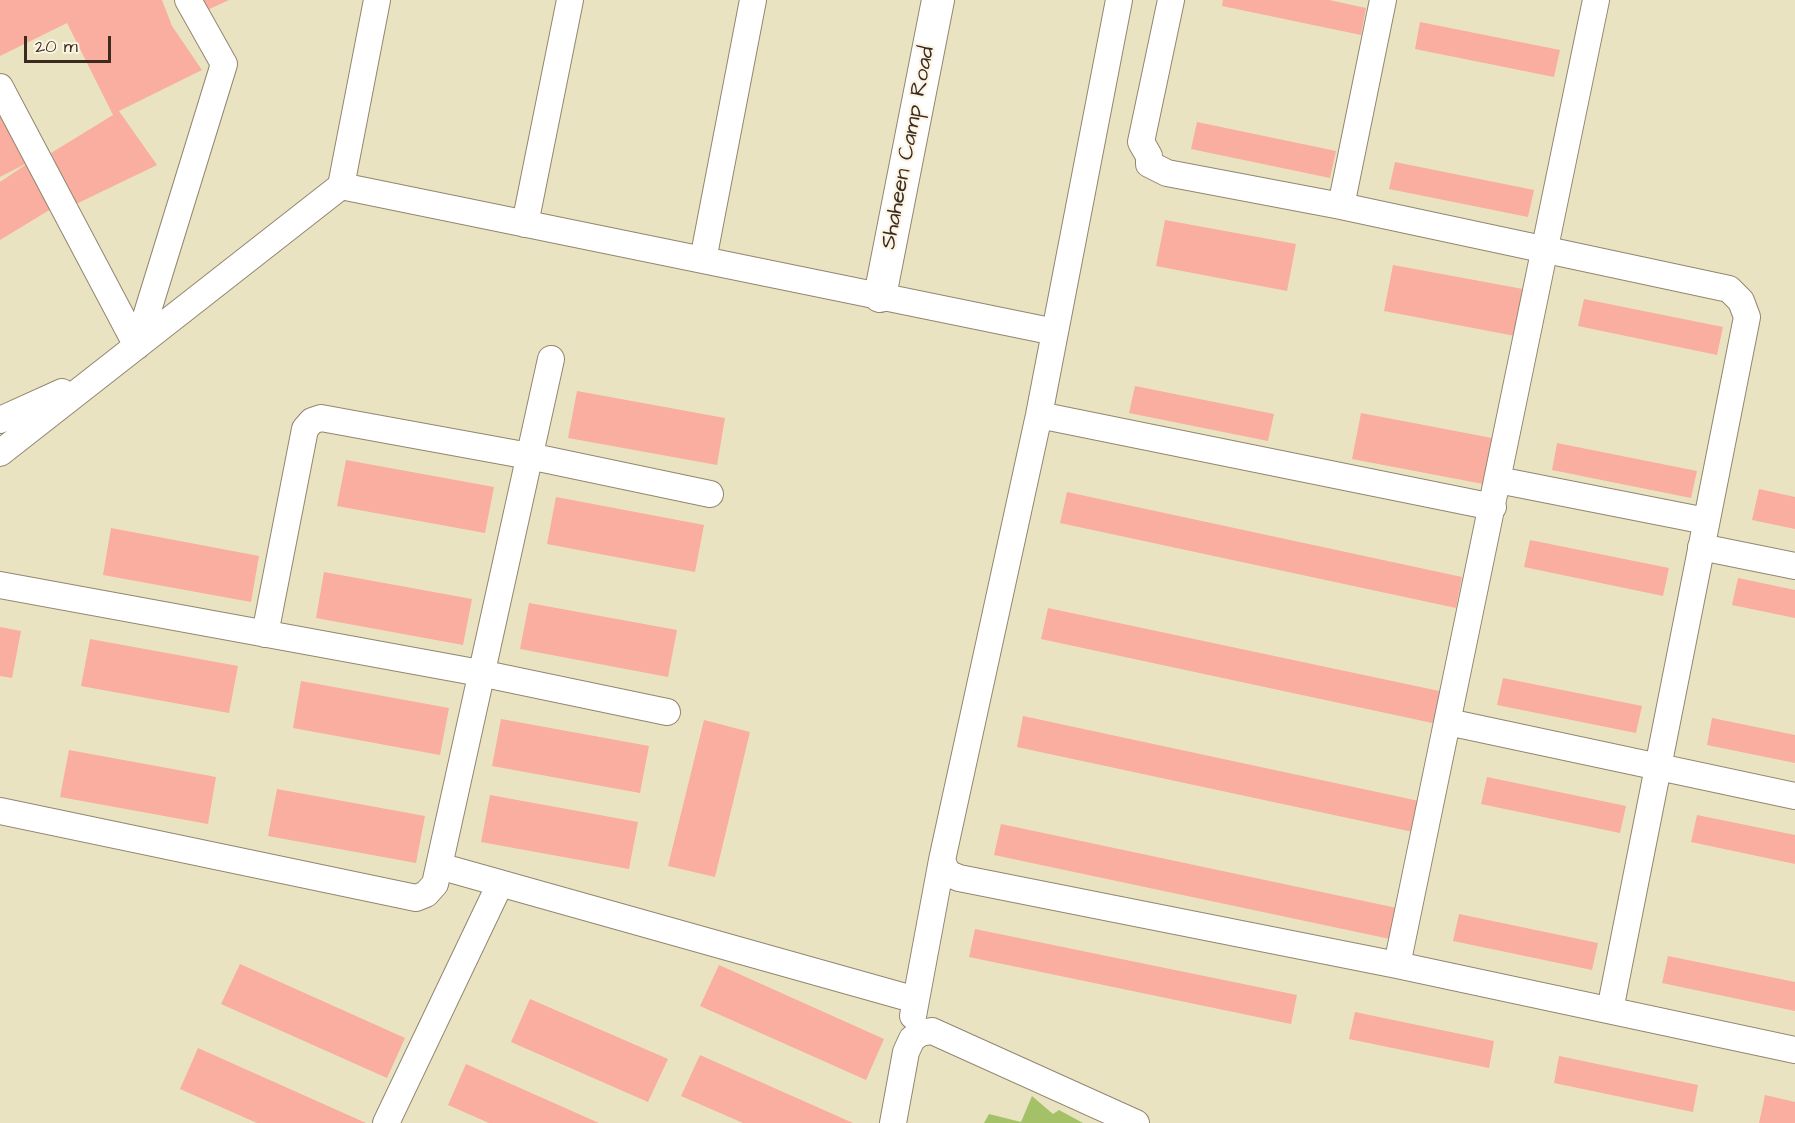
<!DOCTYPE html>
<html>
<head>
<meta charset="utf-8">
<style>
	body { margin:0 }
	#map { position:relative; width:1795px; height:1123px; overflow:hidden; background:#eae3c2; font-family:"Architects Daughter",sans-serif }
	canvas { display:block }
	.scale { position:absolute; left:24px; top:36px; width:87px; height:27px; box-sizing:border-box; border:3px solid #3b2a1e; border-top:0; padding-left:8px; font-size:18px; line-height:21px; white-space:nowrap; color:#3b2a1e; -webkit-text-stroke:4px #fcf5e5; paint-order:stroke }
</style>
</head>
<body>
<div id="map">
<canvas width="1795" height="1123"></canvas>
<div class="scale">20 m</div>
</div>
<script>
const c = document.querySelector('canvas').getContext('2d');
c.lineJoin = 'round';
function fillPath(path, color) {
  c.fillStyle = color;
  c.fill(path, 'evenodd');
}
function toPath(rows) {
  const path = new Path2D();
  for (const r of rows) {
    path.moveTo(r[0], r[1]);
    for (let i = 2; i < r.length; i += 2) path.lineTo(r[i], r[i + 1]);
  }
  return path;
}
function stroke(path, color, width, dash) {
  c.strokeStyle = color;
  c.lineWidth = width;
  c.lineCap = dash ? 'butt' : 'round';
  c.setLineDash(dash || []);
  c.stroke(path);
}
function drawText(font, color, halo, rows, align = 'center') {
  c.font = font + ' "Architects Daughter",sans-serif';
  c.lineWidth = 4.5;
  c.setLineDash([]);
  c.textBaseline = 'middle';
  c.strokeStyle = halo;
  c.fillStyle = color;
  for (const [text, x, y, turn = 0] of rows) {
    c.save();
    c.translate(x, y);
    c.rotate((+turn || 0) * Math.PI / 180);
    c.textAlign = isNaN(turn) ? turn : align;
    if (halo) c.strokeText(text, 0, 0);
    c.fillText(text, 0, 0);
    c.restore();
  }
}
const green = toPath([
	[1032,1096,1053,1114,1059,1110,1083,1123,984,1123,989,1114,1021,1122]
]);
const building = toPath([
	[0,0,162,0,172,26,202,70,119,111,157,165,74,205,51,153,113,115,67,23,0,56],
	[198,0,229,0,203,12],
	[1223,0,1329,0,1366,8,1361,35,1222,6],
	[1420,22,1560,50,1554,77,1415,49],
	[0,112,31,161,0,177],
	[1197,122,1336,151,1330,178,1191,149],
	[31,161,56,206,0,240,0,182],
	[1395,162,1534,190,1528,217,1389,189],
	[1165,220,1296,244,1287,291,1156,266],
	[1393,265,1523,289,1515,336,1384,311],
	[1584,299,1723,327,1717,355,1578,326],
	[1135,386,1274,414,1268,441,1129,413],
	[577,391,725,418,717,465,568,438],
	[1361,413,1492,438,1483,484,1352,459],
	[1557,443,1697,471,1691,498,1552,470],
	[346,460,494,487,485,533,337,506],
	[1759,489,1795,497,1795,529,1752,520],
	[1067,492,1462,577,1456,608,1060,523],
	[556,497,704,525,695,572,547,544],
	[111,528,259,556,251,602,103,575],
	[1530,540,1669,568,1663,596,1524,567],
	[324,572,472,599,463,645,316,618],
	[1738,578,1795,590,1795,618,1732,605],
	[529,603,677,630,668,677,520,649],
	[1048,608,1444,692,1437,724,1041,639],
	[0,627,21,631,12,678,0,676],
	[90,639,238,666,229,713,81,686],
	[1503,678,1642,706,1636,733,1497,705],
	[301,681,449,708,440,755,293,728],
	[1023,716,1419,801,1413,832,1017,747],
	[1712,718,1795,735,1795,763,1707,745],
	[501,719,649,746,640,793,492,766],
	[704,720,750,732,715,877,668,866],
	[69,750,216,777,208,824,60,797],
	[1487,777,1626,806,1620,833,1481,804],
	[277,789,425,816,416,863,268,836],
	[490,795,638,822,629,869,481,842],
	[1697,815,1795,835,1795,864,1691,842],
	[1001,824,1397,908,1390,939,994,855],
	[1459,914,1598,943,1592,970,1453,941],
	[975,929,1297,995,1291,1024,969,957],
	[1668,956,1795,982,1795,1011,1662,983],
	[240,964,405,1038,387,1078,221,1004],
	[719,965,884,1039,866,1080,700,1006],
	[530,999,668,1059,648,1102,511,1042],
	[1355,1012,1494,1041,1489,1068,1349,1039],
	[198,1048,366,1123,257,1123,180,1089],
	[700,1055,853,1123,743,1123,681,1096],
	[1559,1056,1698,1085,1693,1112,1554,1083],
	[466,1064,599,1123,489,1123,448,1105],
	[1765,1095,1795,1102,1795,1123,1759,1123]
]);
const minor = toPath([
	[1119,0,1039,415,942,860,947,873,959,878,1397,965,1795,1050],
	[1171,0,1141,142,1149,156,1149,164,1167,173,1341,206,1729,289,1741,301,1747,317,1610,1010],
	[0,87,137,346],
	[341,186,1055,332],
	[1341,206,1383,0],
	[525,224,570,0],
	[703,260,753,0],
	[137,346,224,64,188,0],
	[1039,415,1493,507],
	[0,420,62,392],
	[0,453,341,186,377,0],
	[1498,480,1706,521],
	[1701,547,1795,566],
	[0,585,480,673,667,712],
	[265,634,305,429,312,421,321,418,529,456,710,494],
	[1448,722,1795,796],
	[0,811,416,898,426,894,435,884,551,359],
	[439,866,916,1000],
	[1397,965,1596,0],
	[913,1016,942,860],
	[386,1123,500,884],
	[893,1123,906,1052,912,1039,920,1033,932,1031,1136,1123]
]);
const tertiary = toPath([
	[880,296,938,0]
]);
const streetNames = [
	["Shaheen Camp Road",909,148,-79]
];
fillPath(green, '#a5c168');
fillPath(building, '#f9ae9f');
stroke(minor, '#928670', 28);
stroke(tertiary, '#928670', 34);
stroke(minor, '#fff', 26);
stroke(tertiary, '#fff', 32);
drawText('22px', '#3b2a1e', '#fcf5e5', streetNames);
</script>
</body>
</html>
